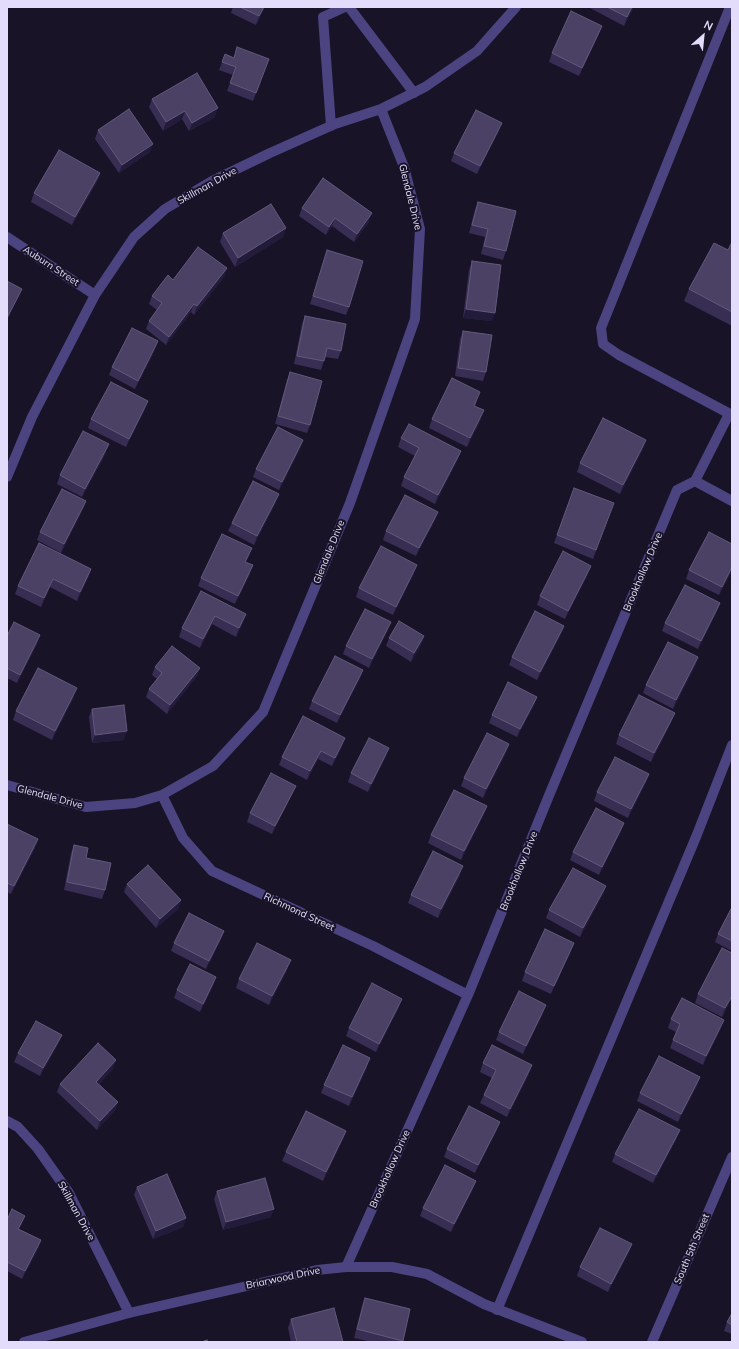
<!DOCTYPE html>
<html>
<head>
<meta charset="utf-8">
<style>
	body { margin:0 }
	#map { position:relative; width:739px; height:1349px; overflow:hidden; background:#181327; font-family:Mulish,sans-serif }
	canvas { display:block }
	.frame { position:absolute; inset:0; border:8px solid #e3ddfb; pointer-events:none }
	.north { position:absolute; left:683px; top:16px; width:40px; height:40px; -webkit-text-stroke:3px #181327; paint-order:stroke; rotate:27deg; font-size:11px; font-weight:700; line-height:16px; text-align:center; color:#e3ddfb }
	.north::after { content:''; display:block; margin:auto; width:14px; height:18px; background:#e3ddfb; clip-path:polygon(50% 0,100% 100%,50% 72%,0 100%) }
</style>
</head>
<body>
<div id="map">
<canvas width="739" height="1349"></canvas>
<div class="frame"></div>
<div class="north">N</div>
</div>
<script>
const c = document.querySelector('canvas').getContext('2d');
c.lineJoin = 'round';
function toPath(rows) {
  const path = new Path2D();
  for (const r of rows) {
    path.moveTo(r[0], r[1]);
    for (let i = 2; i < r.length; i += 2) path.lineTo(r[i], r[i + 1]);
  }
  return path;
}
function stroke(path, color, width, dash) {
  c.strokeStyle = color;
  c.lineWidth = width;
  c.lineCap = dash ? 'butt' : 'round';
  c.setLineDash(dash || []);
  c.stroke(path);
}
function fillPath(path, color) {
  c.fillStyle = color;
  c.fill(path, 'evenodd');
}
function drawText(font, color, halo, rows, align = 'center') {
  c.font = font + ' Mulish,sans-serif';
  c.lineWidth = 4;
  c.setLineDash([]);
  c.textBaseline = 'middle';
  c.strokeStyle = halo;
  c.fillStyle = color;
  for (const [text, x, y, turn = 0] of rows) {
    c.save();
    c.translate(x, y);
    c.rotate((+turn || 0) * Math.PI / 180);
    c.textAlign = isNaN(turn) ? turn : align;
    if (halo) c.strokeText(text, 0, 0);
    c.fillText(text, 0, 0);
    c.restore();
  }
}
const service = toPath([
	[730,7,601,328,603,344,619,355,732,415],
	[695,481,729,414],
	[497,1310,696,837,732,745]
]);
const minor = toPath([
	[349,7,414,93],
	[331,126,323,17,345,7],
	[7,237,95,295],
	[7,477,32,417,95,295,134,237,165,209,212,181,270,153,335,124,381,109,425,87,477,51,516,7],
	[7,785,86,807,135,803,162,795,213,766,263,712,350,503,415,319,420,229,404,167,381,109],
	[162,795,183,838,212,871,373,946,468,995],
	[7,1121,18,1127,38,1149,69,1193,129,1313],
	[346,1267,468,995,550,793,677,490,695,481,732,501]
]);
const tertiary = toPath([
	[24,1342,129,1313,317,1270,346,1267,392,1267,427,1274,484,1304,582,1342],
	[652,1342,732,1157]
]);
const wall = toPath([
	[233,7,265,7,256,25,231,13],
	[588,7,634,7,624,26],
	[599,34,579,76,549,62,552,53],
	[225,54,234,58,269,59,253,101,227,91,233,75,219,70],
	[152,99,215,117,189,131,182,119,163,131,149,107],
	[98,130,150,152,119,173,95,139],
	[499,131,477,174,451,161,454,153],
	[100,173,97,182,72,225,31,202,34,193],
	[478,202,506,251,503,260,481,254,485,237,469,233,475,210],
	[302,208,369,222,354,242,332,226,326,235,299,216],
	[286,228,283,237,235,267,220,242,223,233],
	[732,242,732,326,684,301,689,289,728,250],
	[327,250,349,307,346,315,310,304],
	[472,261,492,321,463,318,469,270],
	[227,268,224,277,194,315,191,312,166,345,146,329,149,321,157,310,149,304,152,296,173,280],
	[305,316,341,351,338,359,325,357,321,370,294,364,302,324],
	[463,331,486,372,483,381,455,376,460,339],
	[155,350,135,389,109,375,112,367],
	[290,372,310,425,307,433,275,424,287,380],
	[477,401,475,406,481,419,467,447,429,428,432,419],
	[145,409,126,447,88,428,91,419],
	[401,438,461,451,458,459,435,504,401,486,404,477,415,456,398,447],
	[303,440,300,449,279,490,253,477,256,469],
	[646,440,643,449,620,494,577,472,580,463],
	[106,453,82,497,57,484,60,475],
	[574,488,614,503,593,559,554,543],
	[86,501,83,509,61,553,37,540,40,532],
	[276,502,254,545,228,531,232,523],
	[438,512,435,520,416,556,383,540,386,531],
	[732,544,732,570,719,595,686,579,689,570],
	[252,548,246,562,250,574,235,604,198,586,201,578],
	[91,569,88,578,77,601,50,587,41,607,15,594,18,586],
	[414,573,393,615,356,597,359,588],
	[588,574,565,619,537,605,540,596],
	[201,591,243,623,236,637,212,624,200,648,179,637,182,628],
	[720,603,717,611,698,649,662,631,665,623],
	[564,626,561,634,537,680,509,665,512,657],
	[388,630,369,668,343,654,346,646],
	[7,636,37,644,17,683,7,678],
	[424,636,421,645,411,662,386,646,389,638],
	[698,657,695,666,673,709,643,693,646,685],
	[155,667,200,668,197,676,167,714,146,697,149,689,157,679,152,675],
	[363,670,360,678,337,723,309,709,312,701],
	[74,697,52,740,13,720,16,711],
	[537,697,534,705,517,737,489,723,492,715],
	[92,709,124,740,92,743,89,717],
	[672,721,651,762,616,744,619,735],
	[345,738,342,746,332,766,318,759,307,780,279,765,282,757],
	[509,744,506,753,483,798,461,786,464,778],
	[386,756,368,792,348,782,351,773],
	[649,774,646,782,628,818,594,801,597,792],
	[296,786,272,834,247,822,250,813],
	[487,806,484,814,461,860,428,843,431,835],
	[624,823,621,831,599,875,570,860,573,852],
	[7,824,35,848,11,894,7,892],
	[74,845,86,858,105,890,102,899,64,890,71,853],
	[460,875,438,918,408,903,411,895],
	[127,884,181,900,178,909,156,928,124,892],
	[606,886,603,894,580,937,546,918,549,910],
	[732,907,732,951,715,942,718,934],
	[224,931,221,939,206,969,171,951,174,943],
	[574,943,571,951,551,994,522,981,525,972],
	[288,968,269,1005,236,988,239,979],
	[216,977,213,986,200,1012,174,998,177,990],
	[698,994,732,998,722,1017,695,1003],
	[399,1007,376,1052,346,1036,349,1028],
	[543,1013,523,1054,496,1040,499,1032],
	[671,1019,721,1028,703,1065,670,1048,676,1032,668,1028],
	[62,1035,58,1044,40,1076,14,1062,18,1053],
	[483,1063,529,1074,507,1117,480,1103,484,1095,492,1078,480,1072],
	[367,1067,349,1106,321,1093,324,1085],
	[113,1069,99,1084,118,1102,115,1110,97,1130,57,1092,60,1084],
	[700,1077,697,1086,678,1122,637,1101,640,1093],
	[497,1130,475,1173,444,1157,447,1149],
	[346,1131,343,1139,323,1181,282,1161,286,1152],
	[677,1138,653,1183,612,1162,615,1154],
	[137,1187,186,1218,183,1227,153,1239,134,1195],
	[473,1189,451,1232,420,1216,423,1208],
	[217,1191,271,1217,223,1230,214,1199],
	[7,1220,22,1224,19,1229,41,1240,38,1249,22,1279,7,1271],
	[632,1244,629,1252,608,1292,577,1276,580,1267],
	[365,1298,410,1309,402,1342,372,1342,354,1338,362,1306],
	[732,1313,732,1334,724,1331,727,1322],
	[291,1319,343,1342,291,1342,288,1328]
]);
const shadedWall = toPath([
	[264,7,265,7,256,25,259,16],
	[632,7,634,7,624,26,627,17],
	[602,26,599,34,579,76,582,68],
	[218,108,215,117,189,131,192,123],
	[185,111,182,119,163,131,166,122],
	[502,123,499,131,477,174,480,166],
	[153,144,150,152,119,173,122,165],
	[100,173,97,182,72,225,75,217],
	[372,213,369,222,354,242,357,234],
	[335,218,332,226,326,235,329,227],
	[286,228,283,237,235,267,238,258],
	[227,268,224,277,194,315,197,306],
	[22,289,19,297,7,320,7,318],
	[194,304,191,312,166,345,169,337],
	[466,309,495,313,492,321,463,318],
	[158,341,155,350,135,389,138,381],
	[480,392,477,401,471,414,474,406],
	[148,401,145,409,126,447,129,439],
	[484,410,481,419,467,447,470,438],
	[303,440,300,449,279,490,282,482],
	[646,440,643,449,620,494,623,485],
	[109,444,106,453,82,497,85,489],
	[461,451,458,459,435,504,438,495],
	[279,494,276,502,254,545,257,536],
	[86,501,83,509,61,553,64,544],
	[438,512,435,520,416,556,419,548],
	[252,548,249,556,242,570,245,562],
	[253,565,250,574,235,604,238,596],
	[417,565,414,573,393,615,396,607],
	[591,566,588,574,565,619,568,611],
	[732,567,732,570,719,595,722,587],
	[91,569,88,578,77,601,80,592],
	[53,579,50,587,41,607,44,598],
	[720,603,717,611,698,649,701,641],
	[246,614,243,623,236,637,239,628],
	[215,616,212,624,200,648,203,639],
	[391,622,388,630,369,668,372,659],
	[564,626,561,634,537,680,540,672],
	[40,635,37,644,17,683,20,675],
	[424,636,421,645,411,662,414,653],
	[698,657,695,666,673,709,676,700],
	[200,668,197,676,167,714,170,705],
	[363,670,360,678,337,723,340,715],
	[77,688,74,697,52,740,55,731],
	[537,697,534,705,517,737,520,729],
	[675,713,672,721,651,762,654,753],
	[127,731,124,740,92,743,95,735],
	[345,738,342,746,332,766,335,758],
	[509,744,506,753,483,798,486,789],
	[389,748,386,756,368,792,371,784],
	[321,751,318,759,307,780,310,771],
	[649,774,646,782,628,818,631,809],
	[296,786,272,834,275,826],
	[487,806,484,814,461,860,464,851],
	[624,823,621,831,599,875,602,867],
	[38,839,35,848,11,894,14,886],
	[463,866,460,875,438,918,441,909],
	[606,886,603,894,580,937,583,928],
	[181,900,178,909,156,928,160,919],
	[224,931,221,939,206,969,209,961],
	[574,943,571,951,551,994,554,986],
	[291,960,288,968,269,1005,272,996],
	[216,977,213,986,200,1012,203,1004],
	[732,996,732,998,722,1017,725,1008],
	[402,999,399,1007,376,1052,379,1044],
	[546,1005,543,1013,523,1054,526,1046],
	[724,1020,721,1028,703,1065,706,1056],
	[62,1035,58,1044,40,1076,43,1068],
	[370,1058,367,1067,349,1106,352,1097],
	[116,1060,113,1069,93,1090,96,1082],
	[532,1065,529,1074,507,1117,510,1109],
	[700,1077,697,1086,678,1122,681,1114],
	[118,1102,115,1110,97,1130,100,1121],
	[500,1122,497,1130,475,1173,478,1165],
	[680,1130,677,1138,653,1183,656,1175],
	[346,1131,343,1139,323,1181,326,1172],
	[476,1181,473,1189,451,1232,454,1224],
	[274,1209,271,1217,223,1230,226,1222],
	[25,1216,22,1224,15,1237,18,1229],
	[186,1218,183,1227,153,1239,156,1231],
	[41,1240,38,1249,22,1279,25,1271],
	[632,1244,629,1252,608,1292,611,1284]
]);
const building = toPath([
	[240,7,264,7,259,16,240,7],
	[607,7,632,7,627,17,607,7],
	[571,11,602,26,582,68,552,53,571,11],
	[237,47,269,59,256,93,230,83,236,67,222,62,225,54,234,58,237,47],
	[197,73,218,108,192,123,185,111,166,122,152,99,197,73],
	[129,109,153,144,122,165,98,130,129,109],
	[476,110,502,123,480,166,454,153,476,110],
	[59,150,100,173,75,217,34,193,59,150],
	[323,178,372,213,357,234,335,218,329,227,302,208,323,178],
	[478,202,516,211,506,251,484,246,488,229,472,225,478,202],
	[271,204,286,228,238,258,223,233,271,204],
	[732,242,732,312,689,289,714,243,728,250,732,242],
	[198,247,227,268,197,306,194,304,169,337,149,321,162,303,152,296,168,275,173,280,198,247],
	[327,250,363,261,349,307,313,296,327,250],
	[472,261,501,265,495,313,466,309,472,261],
	[7,281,22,289,7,318,7,281],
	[305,316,346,324,341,351,327,348,324,361,297,356,305,316],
	[132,328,158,341,138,381,112,367,132,328],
	[463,331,492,335,486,372,458,368,463,331],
	[290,372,322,381,310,425,278,416,290,372],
	[452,378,480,392,474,406,484,410,470,438,432,419,452,378],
	[111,382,148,401,129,439,91,419,111,382],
	[603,418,646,440,623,485,580,463,603,418],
	[409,424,461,451,438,495,404,477,419,448,401,438,409,424],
	[278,427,303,440,282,482,256,469,278,427],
	[83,431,109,444,85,489,60,475,83,431],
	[253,481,279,494,257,536,232,523,253,481],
	[574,488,614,503,596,550,557,535,574,488],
	[62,489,86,501,64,544,40,532,62,489],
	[405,495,438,512,419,548,386,531,405,495],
	[709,532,732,544,732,567,722,587,689,570,709,532],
	[222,534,252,548,245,562,253,565,238,596,201,578,222,534],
	[39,543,91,569,80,592,53,579,44,598,18,586,39,543],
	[381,546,417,565,396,607,359,588,381,546],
	[563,551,591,566,568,611,540,596,563,551],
	[685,585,720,603,701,641,665,623,685,585],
	[201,591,246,614,239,628,215,616,203,639,182,628,201,591],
	[365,609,391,622,372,659,346,646,365,609],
	[535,611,564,626,540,672,512,657,535,611],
	[399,621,424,636,414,653,389,638,399,621],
	[14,622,40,635,20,675,7,668,7,636,14,622],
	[668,642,698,657,676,700,646,685,668,642],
	[172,646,200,668,170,705,149,689,162,673,155,667,172,646],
	[335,656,363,670,340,715,312,701,335,656],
	[38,668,77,688,55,731,16,711,38,668],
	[508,682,537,697,520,729,492,715,508,682],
	[639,695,675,713,654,753,619,735,639,695],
	[124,705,127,731,95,735,92,709,124,705],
	[303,716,345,738,335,758,321,751,310,771,282,757,303,716],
	[487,733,509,744,486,789,464,778,487,733],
	[369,738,389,748,371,784,351,773,369,738],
	[615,757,649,774,631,809,597,792,615,757],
	[271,773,296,786,275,826,250,813,271,773],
	[454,790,487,806,464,851,431,835,454,790],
	[596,808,624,823,602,867,573,852,596,808],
	[7,824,38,839,14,886,7,883,7,824],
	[74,845,88,848,86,858,111,863,105,890,67,882,74,845],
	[433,851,463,866,441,909,411,895,433,851],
	[148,865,181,900,160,919,127,884,148,865],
	[573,868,606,886,583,928,549,910,573,868],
	[732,907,732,941,718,934,732,907],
	[189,913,224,931,209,961,174,943,189,913],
	[545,929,574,943,554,986,525,972,545,929],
	[257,943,291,960,272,996,239,979,257,943],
	[722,948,732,953,732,996,725,1008,698,994,722,948],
	[190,964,216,977,203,1004,177,990,190,964],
	[372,983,402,999,379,1044,349,1028,372,983],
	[519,991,546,1005,526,1046,499,1032,519,991],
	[682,998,724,1020,706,1056,673,1040,680,1024,671,1019,682,998],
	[36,1021,62,1035,43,1068,18,1053,36,1021],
	[98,1043,116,1060,96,1082,118,1102,100,1121,60,1084,98,1043],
	[343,1045,370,1058,352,1097,324,1085,343,1045],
	[492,1045,532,1065,510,1109,484,1095,496,1070,483,1063,492,1045],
	[659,1056,700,1077,681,1114,640,1093,659,1056],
	[469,1106,500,1122,478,1165,447,1149,469,1106],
	[639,1109,680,1130,656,1175,615,1154,639,1109],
	[306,1111,346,1131,326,1172,286,1152,306,1111],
	[445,1165,476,1181,454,1224,423,1208,445,1165],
	[167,1174,186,1218,156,1231,137,1187,167,1174],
	[265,1178,274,1209,226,1222,217,1191,265,1178],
	[12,1209,25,1216,18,1229,41,1240,25,1271,7,1262,7,1220,12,1209],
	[600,1228,632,1244,611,1284,580,1267,600,1228],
	[365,1298,410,1309,403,1341,357,1329,365,1298],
	[334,1308,343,1342,297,1342,291,1319,334,1308],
	[732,1313,732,1325,727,1322,732,1313],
	[207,1340,208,1342,201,1342,207,1340]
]);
const streetNames = [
	["Skillman Drive",207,186,-29],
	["Glendale Drive",410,197,76],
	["Auburn Street",51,266,33],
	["Glendale Drive",329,552,-68],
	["Brookhollow Drive",643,572,-67],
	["Glendale Drive",50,797,15],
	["Brookhollow Drive",519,871,-68],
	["Richmond Street",299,912,25],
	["Brookhollow Drive",390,1169,-66],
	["Skillman Drive",76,1211,61],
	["South 5th Street",692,1249,-67],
	["Briarwood Drive",283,1278,-12]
];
stroke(service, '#4b4481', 10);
stroke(minor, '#4b4481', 10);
stroke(tertiary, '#4b4481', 10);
fillPath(wall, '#382e53');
fillPath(shadedWall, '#231b3a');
fillPath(building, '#4a4165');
stroke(building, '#62597c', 1);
drawText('10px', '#e3ddfb', '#181327', streetNames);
</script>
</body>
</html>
